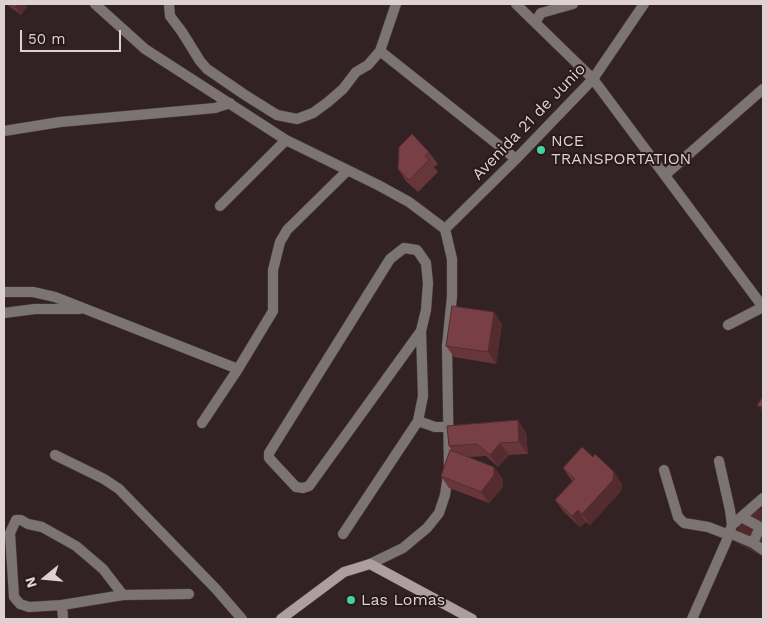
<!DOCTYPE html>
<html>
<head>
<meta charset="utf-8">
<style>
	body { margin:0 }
	#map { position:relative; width:767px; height:623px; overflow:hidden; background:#332223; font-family:"Work Sans",sans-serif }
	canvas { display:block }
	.frame { position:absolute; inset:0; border:5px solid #ddd1d2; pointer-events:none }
	.north { position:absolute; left:20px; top:553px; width:50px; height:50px; -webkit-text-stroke:4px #28191a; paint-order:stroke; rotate:253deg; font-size:14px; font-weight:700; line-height:20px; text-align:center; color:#ddd1d2 }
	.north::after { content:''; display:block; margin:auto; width:18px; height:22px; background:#ddd1d2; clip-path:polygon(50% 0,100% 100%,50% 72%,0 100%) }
	.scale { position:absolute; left:20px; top:30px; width:101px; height:22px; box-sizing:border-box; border:2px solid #ddd1d2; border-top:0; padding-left:6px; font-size:15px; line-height:18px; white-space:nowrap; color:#ddd1d2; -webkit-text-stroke:4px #28191a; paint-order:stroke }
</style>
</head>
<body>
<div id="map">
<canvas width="767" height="623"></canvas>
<div class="frame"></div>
<div class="north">N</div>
<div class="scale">50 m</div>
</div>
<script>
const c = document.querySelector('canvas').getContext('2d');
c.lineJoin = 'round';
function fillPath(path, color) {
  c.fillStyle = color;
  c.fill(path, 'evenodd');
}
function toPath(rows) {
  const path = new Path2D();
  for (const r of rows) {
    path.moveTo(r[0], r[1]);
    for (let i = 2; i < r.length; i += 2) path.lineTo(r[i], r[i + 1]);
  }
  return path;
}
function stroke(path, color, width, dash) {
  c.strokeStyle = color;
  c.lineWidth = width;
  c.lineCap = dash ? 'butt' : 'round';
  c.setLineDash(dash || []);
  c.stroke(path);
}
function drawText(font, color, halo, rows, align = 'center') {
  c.font = font + ' "Work Sans",sans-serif';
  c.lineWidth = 4;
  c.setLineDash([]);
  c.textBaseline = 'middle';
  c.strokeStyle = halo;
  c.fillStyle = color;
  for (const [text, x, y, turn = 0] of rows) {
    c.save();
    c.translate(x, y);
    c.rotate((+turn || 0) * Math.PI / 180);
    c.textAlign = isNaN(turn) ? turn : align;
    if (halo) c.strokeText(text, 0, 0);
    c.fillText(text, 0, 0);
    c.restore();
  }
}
const green = toPath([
	[763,507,763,557,733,541,740,522]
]);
const street = toPath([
	[95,4,145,49,286,140,378,185,409,202,445,229],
	[169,4,170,16,182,32,200,61,207,69,245,95,277,115,297,119,313,113,328,102,343,89,356,72,368,65,380,51,396,4],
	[516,4,593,79,763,307],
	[536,21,541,13,573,4],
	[380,51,516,159],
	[4,131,60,122,215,108,230,103],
	[665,175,763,89],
	[220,206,286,140],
	[445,229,516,159,593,79,644,4],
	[4,292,33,292,55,297,238,369],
	[4,313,35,309,80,309],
	[728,325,763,307],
	[418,421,423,396,421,331,426,310,428,283,426,263,417,250,404,248,390,259,269,453,269,458,296,487,303,488,309,486,421,331],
	[202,423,238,369,273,311,273,270,280,242,287,230,347,171],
	[55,455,104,479,119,489,216,589,242,619],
	[719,461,730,510,732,525],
	[664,470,678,517,684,523,708,527,729,535],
	[745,519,760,527,753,543,763,550],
	[343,534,418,421,435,427,448,427],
	[734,535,753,543],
	[370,564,403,548,427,528,439,513,445,495,449,468,447,346,452,296,452,259,445,229],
	[123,595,103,569,76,546,42,527,28,524,21,520,16,520,10,533,14,597,20,604,29,607,62,605,123,595,189,594],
	[62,605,63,619],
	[692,619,726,542,732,525,763,498]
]);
const secondary = toPath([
	[281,619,344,572,370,564,472,619]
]);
const wall = toPath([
	[6,4,25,4,27,7,21,15],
	[429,152,438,164,434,167,438,172,418,192,406,181,398,169],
	[494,312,502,324,496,364,454,357,446,346],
	[526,432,528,454,509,455,498,467,486,456,469,457,503,479,503,487,489,503,449,488,441,476,452,451,449,446],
	[593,457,614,472,622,484,621,491,590,525,586,522,580,527,564,512,555,500,572,481,563,468]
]);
const shadedWall = toPath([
	[18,4,25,4,27,7,21,15,15,7],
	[494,312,502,324,496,364,488,352],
	[518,420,526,432,528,454,519,442],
	[500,443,509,455,498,467,490,455],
	[494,467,503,479,503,487,489,503,481,492],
	[614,472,622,484,621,491,590,525,582,514],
	[578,510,586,522,580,527,572,516]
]);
const building = toPath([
	[11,4,18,4,15,7,11,4],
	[412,134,429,152,425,156,429,160,409,180,398,169,399,147,412,134],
	[452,306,494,312,488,352,446,346,452,306],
	[763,396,763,413,761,411,762,407,757,406,763,396],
	[518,420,519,442,500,443,490,455,477,444,449,446,447,426,518,420],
	[582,447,593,457,595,454,614,472,613,480,582,514,578,510,572,516,555,500,575,479,563,468,582,447],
	[450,450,494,467,494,475,481,492,441,476,450,450]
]);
const markers = [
	[541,150,5,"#41d4a1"],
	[351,600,5,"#41d4a1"]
];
const streetNames = [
	["Avenida 21 de Junio",529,122,-46]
];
const poiNames = [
	["NCE",551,141],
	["TRANSPORTATION",551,159],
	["Las Lomas",361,600]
];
fillPath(green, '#502a2d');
stroke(street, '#4e3e3f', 11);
stroke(secondary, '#4e3e3f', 11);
stroke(street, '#7c7373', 10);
stroke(secondary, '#ad9e9f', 10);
fillPath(wall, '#67363a');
fillPath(shadedWall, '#542c30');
fillPath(building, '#783f44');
stroke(building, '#542c30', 1);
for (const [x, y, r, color] of markers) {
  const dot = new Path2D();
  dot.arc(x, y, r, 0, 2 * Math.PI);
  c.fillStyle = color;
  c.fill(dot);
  stroke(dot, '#28191a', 2);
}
drawText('16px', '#ddd1d2', '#28191a', streetNames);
drawText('16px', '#ddd1d2', '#28191a', poiNames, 'left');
</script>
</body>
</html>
